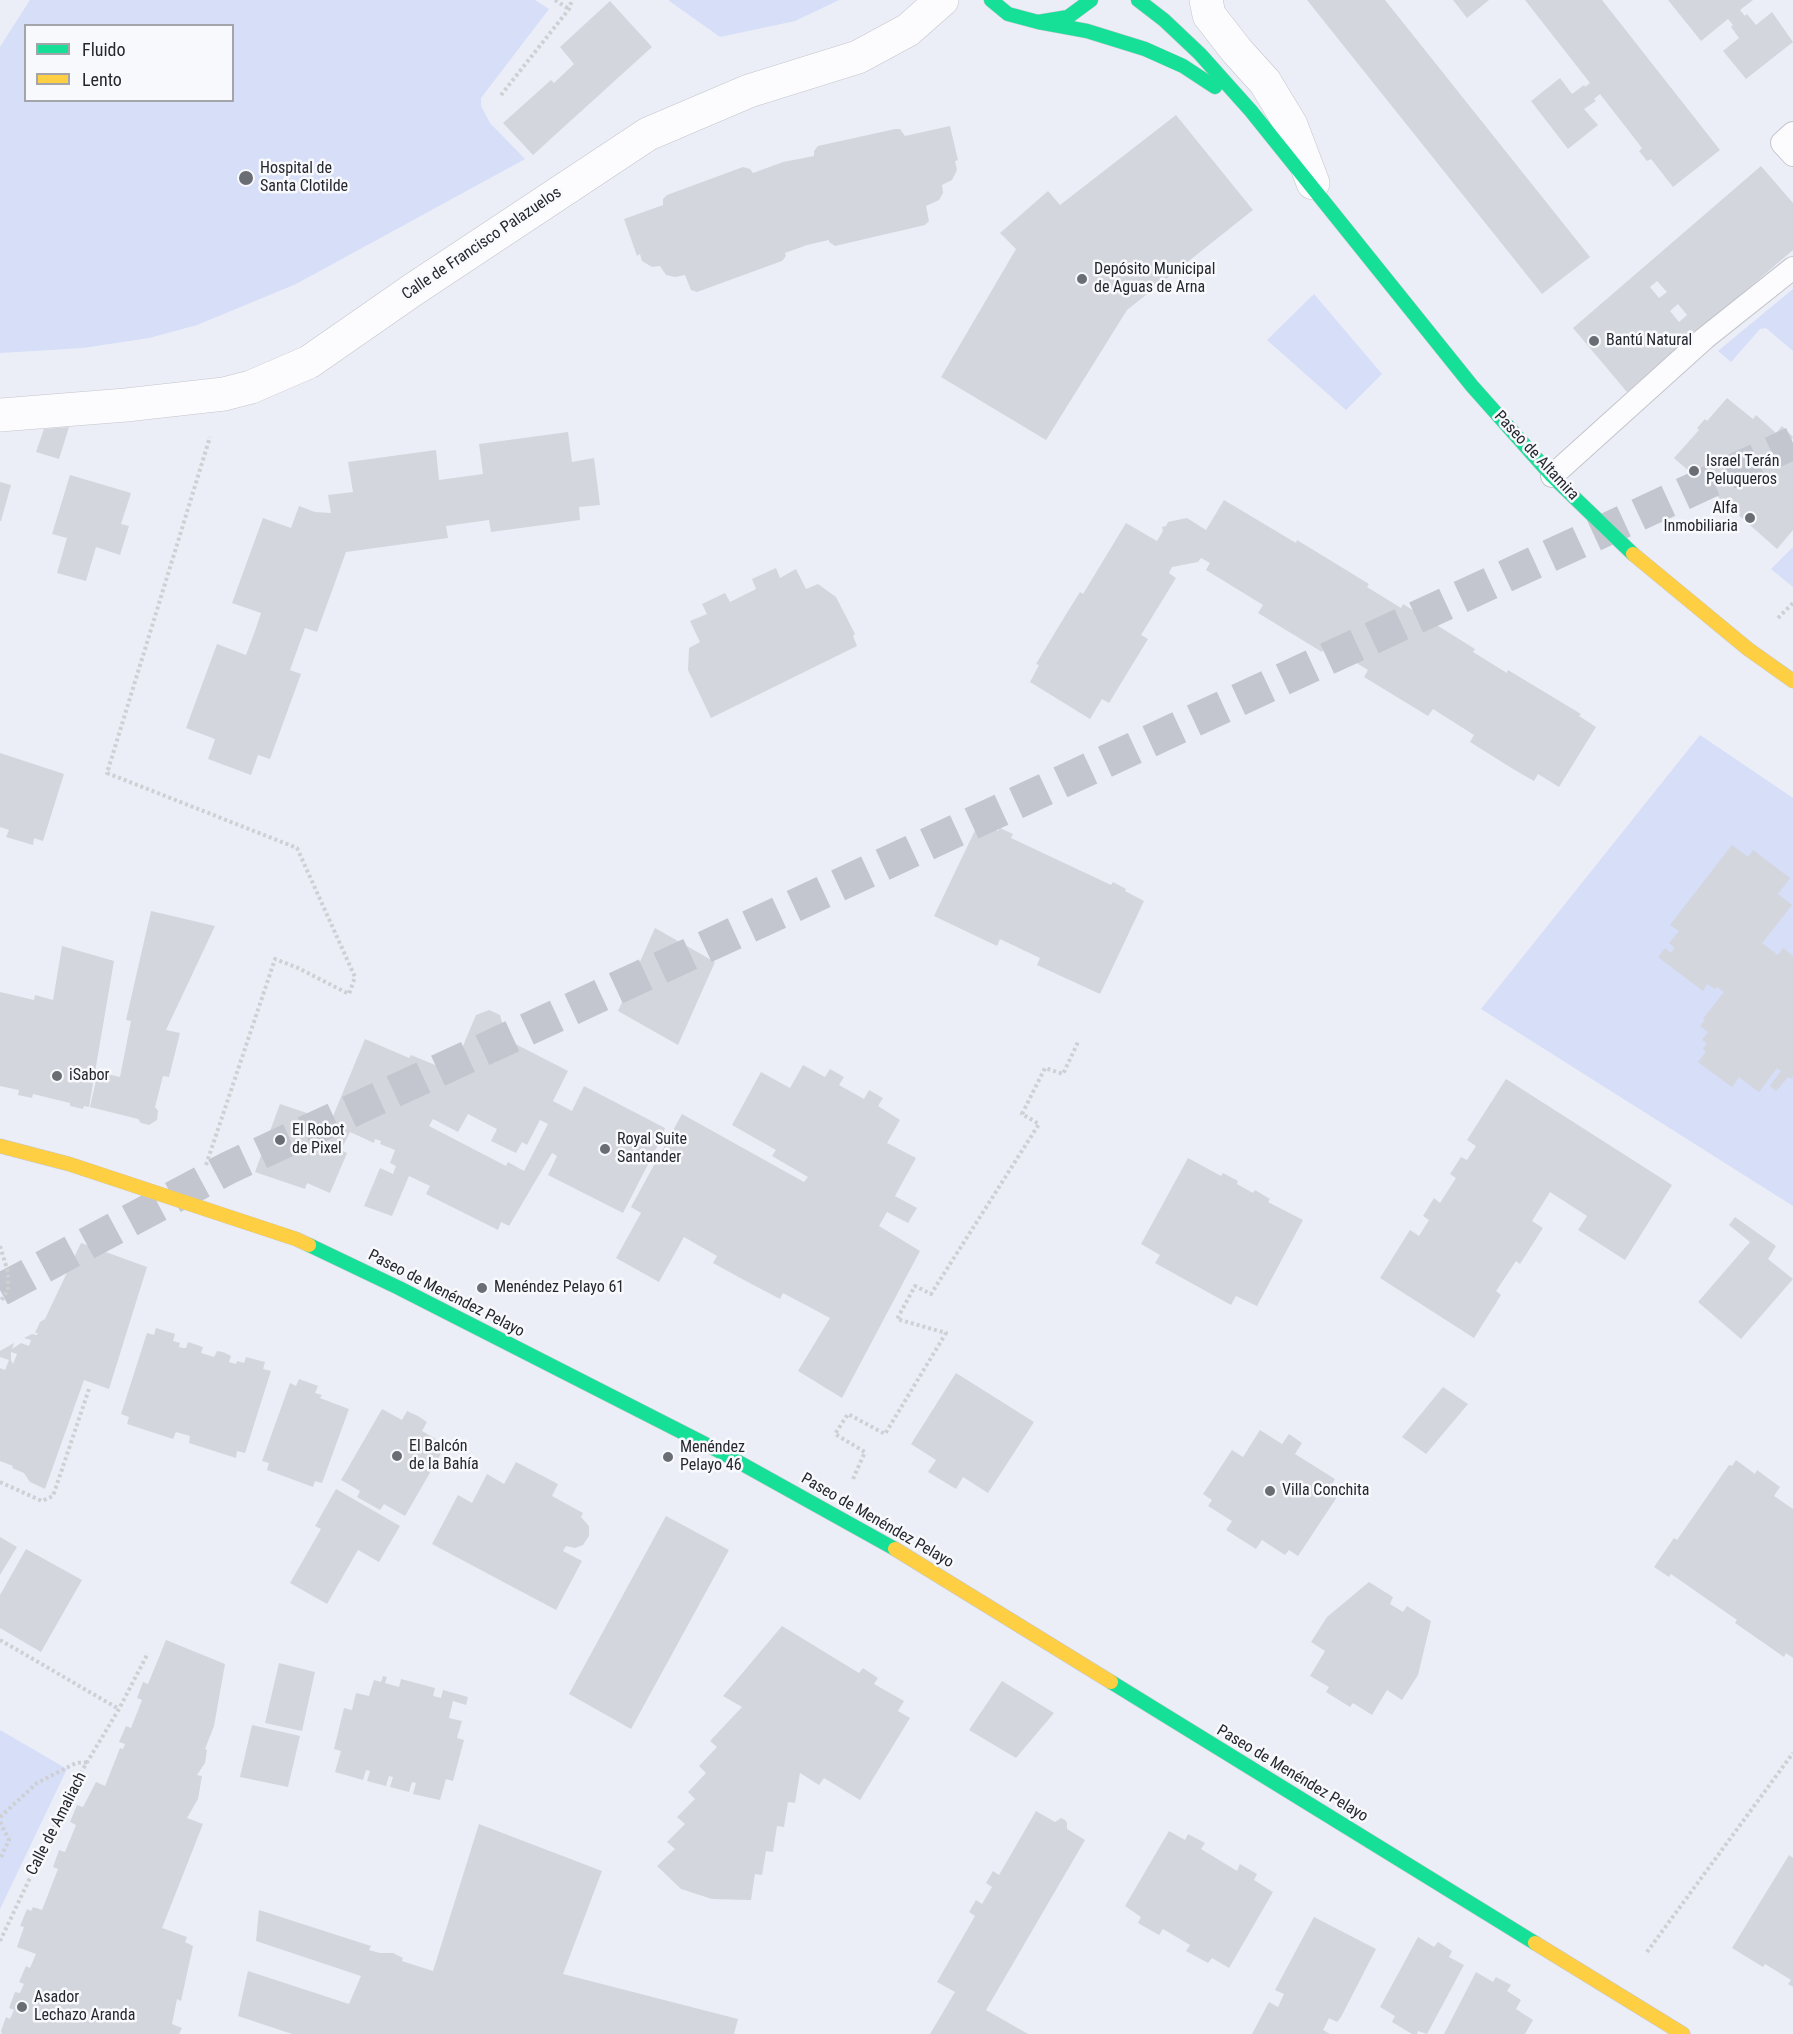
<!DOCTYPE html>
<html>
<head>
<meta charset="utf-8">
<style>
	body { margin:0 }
	#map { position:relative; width:1793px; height:2034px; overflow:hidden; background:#ebeef7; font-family:"Roboto Condensed",sans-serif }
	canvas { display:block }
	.legend { position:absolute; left:24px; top:24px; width:210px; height:78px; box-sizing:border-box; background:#f8f9fc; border:2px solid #a4a5aa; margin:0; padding:8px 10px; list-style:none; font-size:18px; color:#25272e }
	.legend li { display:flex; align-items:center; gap:12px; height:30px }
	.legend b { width:30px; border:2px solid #a4a5aa }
</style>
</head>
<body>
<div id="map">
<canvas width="1793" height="2034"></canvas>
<ul class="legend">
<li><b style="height:8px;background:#16e098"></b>Fluido</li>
<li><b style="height:8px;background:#ffcf43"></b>Lento</li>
</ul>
</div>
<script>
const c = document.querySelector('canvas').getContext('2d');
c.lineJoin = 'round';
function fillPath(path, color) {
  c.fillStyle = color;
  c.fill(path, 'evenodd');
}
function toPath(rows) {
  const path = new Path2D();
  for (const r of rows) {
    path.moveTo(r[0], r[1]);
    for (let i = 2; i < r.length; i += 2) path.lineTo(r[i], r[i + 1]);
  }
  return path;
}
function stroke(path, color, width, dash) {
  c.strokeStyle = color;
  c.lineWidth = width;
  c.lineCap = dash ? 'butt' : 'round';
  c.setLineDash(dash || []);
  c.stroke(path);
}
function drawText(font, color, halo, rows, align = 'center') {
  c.font = font + ' "Roboto Condensed",sans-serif';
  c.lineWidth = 5;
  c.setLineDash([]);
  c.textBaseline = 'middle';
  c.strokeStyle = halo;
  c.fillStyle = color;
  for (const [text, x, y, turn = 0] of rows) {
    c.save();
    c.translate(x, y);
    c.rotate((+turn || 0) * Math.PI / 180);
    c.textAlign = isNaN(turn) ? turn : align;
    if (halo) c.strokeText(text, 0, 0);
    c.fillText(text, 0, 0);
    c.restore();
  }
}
const green = toPath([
	[30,0,535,0,549,9,481,98,481,106,490,123,525,159,296,284,197,325,149,338,83,348,0,353,0,47],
	[26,26,232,26,232,100,26,100],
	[668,0,839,0,795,21,720,37],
	[1793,289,1793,351,1766,328,1760,329,1731,362,1718,351],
	[1314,294,1382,374,1346,410,1267,340],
	[1793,547,1793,587,1771,569],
	[1700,735,1793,798,1793,1206,1481,1009],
	[0,1730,67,1769,0,1909]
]);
const building = toPath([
	[1307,0,1385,0,1590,257,1542,294],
	[1453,0,1489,0,1467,18],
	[1525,0,1602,0,1720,150,1673,187,1651,159,1647,161,1639,151,1642,148,1600,94,1594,99,1596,101,1584,109,1598,125,1568,149,1531,101,1560,78,1572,94,1584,85,1585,87,1590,83],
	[1668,0,1753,0,1740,10,1745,16,1747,14,1756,25,1772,12,1793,42,1746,79,1723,51,1739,38,1731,27,1733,25,1728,19,1701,41],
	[610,1,652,47,533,155,503,123,551,80,554,83,574,64,560,47],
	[1176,115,1253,210,1127,310,1046,440,941,377,1016,249,1000,233,1048,191,1060,205],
	[950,126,958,160,955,161,957,170,952,180,942,185,943,193,939,200,926,206,929,221,925,225,835,246,829,242,829,240,807,245,785,253,786,256,782,261,697,292,691,290,685,275,675,277,666,275,660,266,652,267,642,261,640,254,637,256,624,219,663,205,663,199,667,195,743,167,750,169,753,173,783,162,814,156,814,151,818,146,895,129,900,129,905,136],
	[1761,166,1793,203,1793,250,1627,392,1573,328],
	[1657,281,1667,292,1659,298,1650,287],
	[1678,304,1687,315,1679,322,1670,311],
	[1727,398,1753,419,1756,415,1776,433,1773,437,1785,448,1789,444,1793,448,1793,530,1777,549,1674,458,1699,430,1697,428,1705,419,1707,421],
	[1782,426,1793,437,1789,444,1776,433],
	[69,427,59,459,36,452,44,429],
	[568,432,572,462,594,458,600,505,579,507,580,520,491,532,489,520,446,526,448,538,346,552,317,632,305,628,290,670,301,674,270,759,258,755,251,775,208,759,215,739,186,728,217,644,246,655,255,631,261,613,232,603,263,518,291,528,299,506,315,512,331,513,328,495,353,492,348,462,436,450,439,480,483,474,479,444],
	[70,475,131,493,121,524,129,526,120,555,96,547,86,581,57,573,67,538,52,534],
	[0,482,11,485,1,521,0,521],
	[1224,500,1296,543,1297,540,1369,584,1367,587,1401,608,1403,604,1475,649,1473,652,1507,673,1508,670,1581,714,1579,716,1596,727,1559,787,1538,774,1534,781,1513,769,1470,742,1474,735,1433,709,1428,716,1364,677,1368,670,1327,645,1322,652,1258,613,1263,605,1206,570,1210,563,1201,558,1198,562,1172,567,1169,573,1176,578,1141,635,1148,639,1109,703,1102,699,1090,719,1030,682,1039,665,1036,664,1065,616,1080,592,1083,594,1126,523,1157,541,1163,531,1162,527,1166,526,1168,522,1187,518,1206,530],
	[776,568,780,578,796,569,806,589,818,584,836,597,855,634,853,636,857,646,711,718,688,670,689,648,700,642,690,621,707,614,702,604,725,593,730,602,756,589,752,579],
	[0,753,64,774,43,841,34,838,33,845,6,837,9,830,0,827],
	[979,822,998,831,1000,828,1013,834,1011,838,1111,885,1113,882,1126,889,1125,891,1144,901,1100,994,1037,965,1040,958,1000,939,997,946,934,916],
	[1732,845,1748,857,1753,850,1790,878,1778,894,1792,905,1762,943,1778,955,1783,948,1793,956,1793,1076,1791,1079,1788,1077,1776,1091,1770,1086,1781,1071,1777,1068,1759,1092,1739,1077,1732,1087,1698,1062,1706,1052,1703,1049,1707,1043,1702,1040,1708,1032,1700,1026,1705,1020,1703,1019,1724,992,1717,987,1715,989,1707,984,1703,991,1658,957,1665,948,1671,953,1675,948,1669,943,1679,931,1670,925],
	[151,911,215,926,166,1030,180,1033,169,1077,163,1076,155,1107,158,1111,157,1120,149,1125,141,1123,138,1119,90,1107,98,1072,120,1077,131,1021,126,1020],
	[655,928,715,962,678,1045,618,1011],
	[62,946,114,961,89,1107,84,1106,83,1109,70,1106,70,1103,33,1094,32,1098,18,1095,19,1090,0,1086,0,992,34,1000,35,995,53,1000],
	[489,1010,500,1015,503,1026,498,1035,568,1071,553,1101,572,1111,584,1086,665,1128,658,1145,623,1213,548,1175,557,1156,552,1153,509,1226,501,1222,498,1230,426,1194,430,1186,409,1176,392,1216,364,1206,380,1168,393,1174,396,1166,390,1163,395,1150,380,1144,381,1141,375,1139,374,1143,350,1132,341,1150,347,1153,330,1193,307,1183,305,1189,255,1172,280,1104,331,1121,365,1039,409,1058,411,1055,452,1072,476,1015],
	[468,1114,497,1129,491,1141,516,1153,522,1142,527,1145,540,1120,548,1124,524,1171,508,1162,506,1166,429,1126,433,1119,458,1132],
	[803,1065,825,1077,830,1069,844,1077,839,1085,864,1099,869,1090,883,1098,878,1106,900,1120,887,1143,916,1158,895,1196,917,1208,908,1223,887,1212,879,1226,920,1251,842,1398,798,1371,830,1318,783,1293,780,1299,744,1280,713,1263,717,1256,684,1237,659,1282,616,1258,641,1213,631,1207,682,1114,804,1182,808,1177,772,1156,776,1150,732,1125,761,1072,790,1088],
	[1506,1079,1672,1185,1625,1260,1578,1230,1587,1216,1550,1192,1532,1221,1543,1228,1520,1264,1516,1261,1496,1291,1501,1295,1474,1338,1380,1278,1410,1230,1419,1236,1429,1220,1423,1216,1434,1198,1440,1203,1456,1178,1450,1174,1461,1157,1467,1160,1476,1146,1467,1140],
	[1188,1158,1221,1176,1223,1173,1238,1181,1237,1184,1253,1193,1255,1190,1270,1199,1268,1202,1303,1220,1257,1306,1236,1296,1231,1305,1155,1263,1160,1255,1141,1244],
	[1735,1217,1776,1246,1768,1259,1793,1279,1741,1339,1698,1302,1750,1242,1729,1225],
	[81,1243,147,1267,109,1389,84,1380,45,1489,30,1482,24,1473,12,1468,13,1466,0,1461,0,1368,5,1370,9,1360,0,1357,0,1351,14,1343,12,1349,21,1343,29,1346,31,1340,24,1338,32,1334,37,1335,38,1333,35,1333,40,1322,45,1319],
	[11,1352,17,1354,13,1364,11,1360],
	[156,1328,175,1334,173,1341,180,1343,179,1347,183,1348,186,1348,188,1342,203,1347,201,1353,214,1357,217,1351,223,1352,231,1356,229,1362,236,1364,237,1361,244,1363,246,1357,265,1362,263,1369,271,1371,245,1453,237,1451,236,1458,189,1443,190,1436,176,1432,173,1439,127,1424,129,1417,121,1414,146,1336,147,1333,154,1335],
	[956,1373,1034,1422,988,1493,963,1477,956,1489,928,1472,936,1460,911,1444],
	[299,1379,318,1386,315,1393,322,1395,320,1398,349,1409,322,1483,315,1481,313,1487,267,1470,269,1463,262,1461,290,1383,296,1386],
	[1443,1387,1468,1404,1426,1454,1402,1437],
	[382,1409,402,1420,407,1411,418,1416,427,1422,422,1431,446,1445,405,1516,384,1504,380,1510,357,1497,360,1491,341,1480],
	[1260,1430,1282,1444,1289,1434,1302,1443,1295,1454,1335,1479,1330,1488,1339,1494,1298,1556,1289,1550,1285,1555,1262,1540,1256,1549,1226,1530,1232,1521,1208,1506,1212,1500,1203,1494,1232,1450,1243,1457],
	[1736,1460,1755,1474,1757,1470,1780,1487,1774,1496,1793,1509,1793,1658,1786,1653,1784,1657,1735,1623,1737,1620,1671,1574,1669,1577,1654,1567,1674,1538,1677,1540,1729,1465,1732,1466],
	[516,1462,558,1484,552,1496,583,1513,581,1517,589,1526,589,1536,583,1545,575,1548,566,1546,563,1551,582,1561,556,1610,432,1544,458,1495,472,1503,487,1474,504,1484],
	[336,1489,400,1526,379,1562,358,1550,327,1604,290,1583,321,1529,315,1526],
	[666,1516,729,1550,631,1729,569,1694],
	[0,1537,17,1547,0,1575],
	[26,1549,82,1580,41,1652,0,1628,0,1595],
	[1369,1582,1393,1597,1390,1604,1403,1612,1407,1606,1431,1621,1418,1675,1402,1700,1387,1690,1372,1715,1353,1703,1350,1707,1326,1692,1329,1687,1310,1676,1325,1651,1311,1642,1327,1617],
	[782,1626,859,1673,863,1668,878,1678,874,1684,904,1701,898,1711,910,1718,860,1800,824,1778,819,1785,800,1773,795,1803,788,1802,784,1827,777,1826,773,1852,766,1851,762,1875,755,1874,751,1900,712,1899,681,1889,657,1866,675,1849,667,1842,685,1824,677,1817,695,1799,688,1792,706,1773,699,1766,717,1747,710,1741,742,1707,723,1696],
	[166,1640,225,1664,214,1726,205,1749,207,1750,205,1763,197,1775,202,1776,198,1799,187,1818,203,1824,162,1928,187,1937,185,1942,193,1946,181,2001,177,1999,172,2024,182,2028,179,2034,2,2034,1,2031,6,2017,10,2019,14,2010,9,2008,15,1992,20,1993,24,1984,19,1982,26,1966,30,1968,36,1954,17,1947,24,1927,20,1926,27,1909,31,1911,33,1907,42,1910,58,1869,53,1867,59,1850,65,1852,76,1825,70,1822,77,1805,83,1807,96,1782,105,1786,120,1748,123,1749,125,1744,119,1742,126,1726,131,1728,142,1700,137,1698,143,1682,148,1684],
	[279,1663,315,1672,302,1731,265,1723],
	[383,1676,387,1677,385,1683,399,1687,401,1679,435,1688,433,1696,441,1698,443,1690,468,1697,466,1705,453,1701,449,1718,462,1721,457,1738,464,1740,453,1781,446,1779,440,1800,413,1794,416,1783,412,1782,409,1792,390,1787,393,1777,389,1776,386,1786,367,1781,370,1771,366,1770,363,1780,335,1772,341,1751,334,1749,344,1708,352,1710,356,1693,369,1696,374,1680,381,1682],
	[1002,1681,1054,1713,1016,1758,969,1730],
	[252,1725,300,1736,288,1787,240,1777],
	[1036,1811,1055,1822,1061,1818,1065,1820,1067,1823,1067,1829,1085,1840,986,2010,1028,2034,930,2034,955,1992,937,1982,975,1916,969,1912,976,1900,982,1904,992,1887,986,1883,993,1871,999,1875],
	[479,1824,602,1871,563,1974,738,2019,734,2034,292,2034,238,2016,248,1971,349,2004,361,1976,256,1941,259,1910,371,1946,369,1950,380,1953,393,1953,403,1958,402,1961,433,1971],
	[1169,1831,1185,1840,1188,1834,1205,1843,1201,1849,1237,1871,1240,1864,1257,1874,1254,1880,1273,1892,1229,1968,1212,1958,1208,1963,1186,1951,1190,1945,1163,1929,1159,1935,1138,1923,1141,1917,1125,1906],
	[1789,1855,1793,1858,1793,1987,1788,1984,1791,1980,1765,1964,1763,1967,1732,1948],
	[1314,1917,1376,1949,1341,2017,1337,2022,1329,2018,1323,2030,1330,2034,1252,2034,1269,2002,1278,2007,1284,1994,1275,1990],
	[1418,1937,1434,1947,1438,1942,1452,1951,1449,1957,1464,1965,1427,2034,1418,2031,1417,2034,1412,2034,1392,2022,1395,2016,1380,2007],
	[1476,1972,1493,1982,1496,1977,1511,1985,1507,1991,1521,2000,1516,2009,1533,2020,1525,2034,1444,2034]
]);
const primaryTunnel = toPath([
	[0,1290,228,1168,1793,443]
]);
const path = toPath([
	[555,0,569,9],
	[501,95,569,9,572,0],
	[1778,618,1793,603],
	[206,1165,275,959,298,968,349,994,355,977,297,848,107,773,210,437],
	[0,1246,8,1272,8,1290,0,1302],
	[853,1479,865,1452,835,1434,848,1414,885,1434,946,1333,897,1319,915,1286,931,1294,1039,1124,1022,1114,1045,1068,1063,1074,1079,1040],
	[0,1482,42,1501,53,1496,89,1389],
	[0,1640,119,1709],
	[0,1817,37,1783,76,1763,89,1762],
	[0,1822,9,1840,0,1859],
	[0,1941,77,1779,119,1709,148,1653],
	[1647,1952,1793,1753]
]);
const lane = toPath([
	[1793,133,1782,143,1793,155],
	[1552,476,1705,338,1793,268]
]);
const street = toPath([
	[1206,0,1209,15,1237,51,1265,82,1291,125,1313,183],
	[0,415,126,405,224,394,251,387,309,362,414,289,648,134,749,91,858,57,908,30,942,0]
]);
const fast = toPath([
	[991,0,1008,14,1038,22,1068,17,1091,0],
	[1138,0,1164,20,1200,54,1251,111,1472,386,1552,476,1633,554],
	[1038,22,1087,31,1145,49,1183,66,1215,87],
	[309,1245,399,1288,717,1450,895,1549],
	[1111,1682,1535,1943]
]);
const slow = toPath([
	[1633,554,1748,649,1793,681],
	[0,1146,69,1164,296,1239,309,1245],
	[895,1549,1111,1682],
	[1535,1943,1683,2034]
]);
const markers = [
	[246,178,8,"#6a6d74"],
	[1082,279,6,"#6a6d74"],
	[1594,341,6,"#6a6d74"],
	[1694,471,6,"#6a6d74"],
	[1750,518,6,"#6a6d74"],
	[57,1076,6,"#6a6d74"],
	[280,1140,6,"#6a6d74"],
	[605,1149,6,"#6a6d74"],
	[482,1288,6,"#6a6d74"],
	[397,1456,6,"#6a6d74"],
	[668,1457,6,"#6a6d74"],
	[1270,1491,6,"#6a6d74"],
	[22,2007,6,"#6a6d74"]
];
const poiNames = [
	["Hospital de",260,169],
	["Santa Clotilde",260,187],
	["Depósito Municipal",1094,270],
	["de Aguas de Arna",1094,288],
	["Bantú Natural",1606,341],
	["Israel Terán",1706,462],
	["Peluqueros",1706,480],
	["Alfa",1738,509,"right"],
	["Inmobiliaria",1738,527,"right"],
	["iSabor",69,1076],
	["El Robot",292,1131],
	["de Pixel",292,1149],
	["Royal Suite",617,1140],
	["Santander",617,1158],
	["Menéndez Pelayo 61",494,1288],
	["El Balcón",409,1447],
	["de la Bahía",409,1465],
	["Menéndez",680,1448],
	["Pelayo 46",680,1466],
	["Villa Conchita",1282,1491],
	["Asador",34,1998],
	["Lechazo Aranda",34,2016]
];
const streetNames = [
	["Calle de Francisco Palazuelos",482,244,-34],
	["Paseo de Altamira",1536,456,47],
	["Paseo de Menéndez Pelayo",446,1294,27],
	["Paseo de Menéndez Pelayo",877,1521,30],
	["Paseo de Menéndez Pelayo",1292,1774,31],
	["Calle de Amaliach",57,1824,-63]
];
fillPath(green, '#d6def8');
fillPath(building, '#d4d6dd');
stroke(primaryTunnel, '#c3c6cf', 33, [33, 16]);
stroke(lane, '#c3c5cc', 24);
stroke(street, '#c3c5cc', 34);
stroke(fast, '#c3c5cc', 15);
stroke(slow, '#c3c5cc', 15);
stroke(path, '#ced0d3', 4, [3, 3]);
stroke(lane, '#fcfcfe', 22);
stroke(street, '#fcfcfe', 33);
stroke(fast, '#16e098', 14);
stroke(slow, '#ffcf43', 14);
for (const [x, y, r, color] of markers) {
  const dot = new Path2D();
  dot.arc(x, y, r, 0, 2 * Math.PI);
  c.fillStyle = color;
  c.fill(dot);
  stroke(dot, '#f8f9fc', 2);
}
drawText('16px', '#25272e', '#f8f9fc', poiNames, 'left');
drawText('16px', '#25272e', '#f8f9fc', streetNames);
</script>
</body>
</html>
